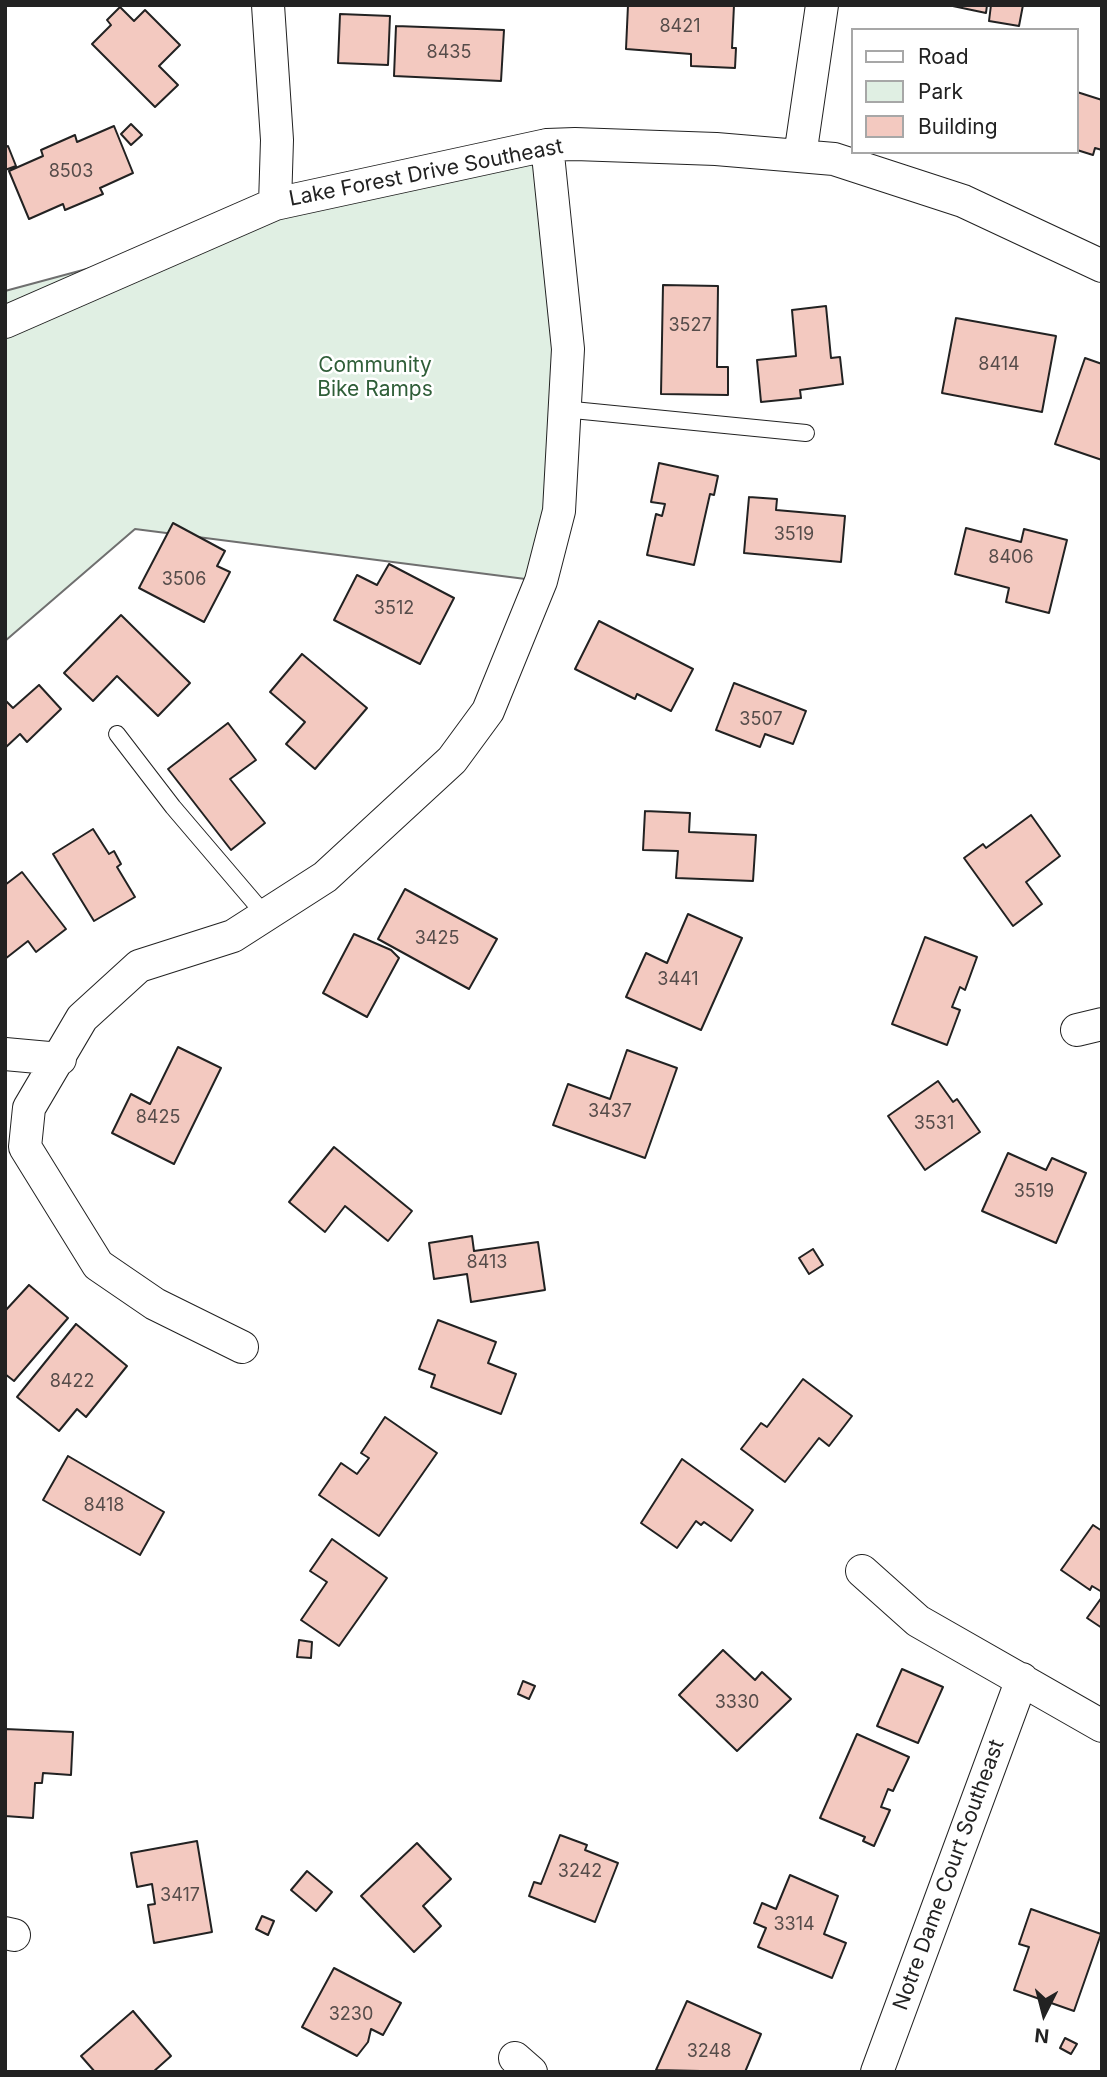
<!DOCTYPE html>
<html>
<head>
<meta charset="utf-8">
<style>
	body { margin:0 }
	#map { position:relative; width:1107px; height:2077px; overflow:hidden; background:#fff; font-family:Inter,sans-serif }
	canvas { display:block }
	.frame { position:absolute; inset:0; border:7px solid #222; pointer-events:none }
	.legend { position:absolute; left:851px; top:28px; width:228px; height:126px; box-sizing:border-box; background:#fff; border:2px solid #a7a7a7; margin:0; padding:9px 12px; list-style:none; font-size:21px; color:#222 }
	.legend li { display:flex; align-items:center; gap:14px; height:35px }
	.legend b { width:35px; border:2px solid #a7a7a7 }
	.north { position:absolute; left:1009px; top:1979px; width:70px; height:70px; -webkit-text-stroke:5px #fff; paint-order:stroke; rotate:186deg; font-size:19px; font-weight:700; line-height:28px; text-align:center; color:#222 }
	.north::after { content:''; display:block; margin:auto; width:24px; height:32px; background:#222; clip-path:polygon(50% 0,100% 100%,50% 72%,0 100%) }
</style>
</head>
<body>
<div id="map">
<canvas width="1107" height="2077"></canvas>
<div class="frame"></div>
<ul class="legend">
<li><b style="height:9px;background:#fff"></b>Road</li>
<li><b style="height:19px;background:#e0efe3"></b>Park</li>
<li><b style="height:19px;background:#f3c9c0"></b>Building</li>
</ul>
<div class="north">N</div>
</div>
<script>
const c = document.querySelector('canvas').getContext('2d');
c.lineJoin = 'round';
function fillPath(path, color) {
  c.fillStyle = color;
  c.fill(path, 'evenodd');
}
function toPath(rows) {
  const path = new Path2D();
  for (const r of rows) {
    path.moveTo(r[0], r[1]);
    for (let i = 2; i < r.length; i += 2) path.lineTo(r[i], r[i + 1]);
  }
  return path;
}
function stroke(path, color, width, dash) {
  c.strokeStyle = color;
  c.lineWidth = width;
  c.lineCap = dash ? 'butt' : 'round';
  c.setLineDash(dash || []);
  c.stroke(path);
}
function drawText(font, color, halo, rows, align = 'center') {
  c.font = font + ' Inter,sans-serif';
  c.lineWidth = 5;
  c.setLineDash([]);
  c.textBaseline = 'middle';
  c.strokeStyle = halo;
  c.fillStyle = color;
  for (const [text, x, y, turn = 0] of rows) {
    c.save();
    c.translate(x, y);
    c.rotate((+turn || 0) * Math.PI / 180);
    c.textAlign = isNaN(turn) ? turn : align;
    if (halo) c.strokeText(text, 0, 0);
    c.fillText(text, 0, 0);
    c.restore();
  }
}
const green = toPath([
	[547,145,559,511,541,581,135,529,5,641,5,291,547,145]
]);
const building = toPath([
	[628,5,734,5,732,48,736,48,735,68,691,66,691,54,626,49,628,5],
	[948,5,987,5,986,13,948,5],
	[991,5,1023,5,1019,26,989,21,991,5],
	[120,7,134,21,145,10,180,45,159,66,178,85,155,107,92,44,111,25,107,20,120,7],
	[340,14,390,16,388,65,338,63,340,14],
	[396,26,504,30,501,81,394,76,396,26],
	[1077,92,1102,100,1102,150,1095,148,1093,155,1077,150,1077,92],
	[131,124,142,135,131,145,121,134,131,124],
	[114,126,133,173,100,188,103,194,65,210,63,204,29,219,9,171,43,156,41,150,75,135,77,142,114,126],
	[8,146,16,166,5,170,5,147,8,146],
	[663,285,718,286,717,367,728,367,728,395,661,394,663,285],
	[826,306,831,358,840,357,843,384,800,390,801,398,761,402,757,360,796,356,792,310,826,306],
	[956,318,1056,336,1042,412,942,393,956,318],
	[1085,358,1102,364,1102,460,1055,444,1085,358],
	[659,463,718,476,714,495,710,494,694,565,647,555,656,514,662,516,665,504,651,502,659,463],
	[749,497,777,499,776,510,845,516,841,562,744,553,749,497],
	[173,523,225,551,217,566,230,572,204,622,139,588,173,523],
	[966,528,1021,542,1024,529,1067,540,1049,613,1006,602,1009,588,955,574,966,528],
	[389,564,454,598,420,664,334,620,357,575,377,585,389,564],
	[121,615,190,683,158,716,117,676,93,701,64,673,121,615],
	[599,621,693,669,671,711,637,694,635,699,575,669,599,621],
	[302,654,367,708,315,769,286,744,305,722,270,692,302,654],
	[734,683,806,711,793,744,765,734,760,747,716,730,734,683],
	[39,685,61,709,27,742,20,734,5,748,5,700,13,708,39,685],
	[228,723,256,760,230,779,265,823,231,850,168,769,228,723],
	[645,811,690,813,689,832,756,835,753,881,676,878,678,851,643,850,645,811],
	[1031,815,1060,856,1026,882,1042,904,1013,926,964,858,983,844,986,848,1031,815],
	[93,829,109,854,114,851,121,864,117,867,135,897,94,921,53,854,93,829],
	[22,872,66,929,36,952,28,941,5,959,5,885,22,872],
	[405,889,497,939,469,989,378,939,405,889],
	[688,914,742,938,701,1030,626,997,646,953,667,963,688,914],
	[354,934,391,950,399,958,367,1017,323,993,354,934],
	[925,937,977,957,965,990,960,987,952,1007,960,1010,947,1045,892,1024,925,937],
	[178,1047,221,1068,174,1164,112,1133,131,1094,150,1104,178,1047],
	[627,1050,677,1068,645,1158,553,1125,568,1084,610,1099,627,1050],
	[938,1081,953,1102,957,1099,980,1132,925,1170,888,1116,938,1081],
	[334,1147,412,1211,388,1241,345,1206,325,1232,289,1202,334,1147],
	[1008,1153,1046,1170,1052,1158,1086,1173,1056,1243,982,1211,1008,1153],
	[472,1236,474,1251,538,1242,545,1290,471,1302,467,1274,434,1279,429,1243,472,1236],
	[813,1249,823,1265,809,1274,799,1258,813,1249],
	[29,1285,68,1318,14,1381,5,1374,5,1311,29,1285],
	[438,1320,496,1342,488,1363,516,1374,501,1414,431,1387,435,1375,419,1369,438,1320],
	[76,1324,127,1366,86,1417,77,1409,59,1431,17,1397,76,1324],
	[803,1379,852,1416,829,1446,819,1438,785,1482,741,1449,761,1423,767,1427,803,1379],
	[385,1417,437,1453,379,1536,319,1495,341,1463,357,1474,369,1458,361,1453,385,1417],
	[68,1456,164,1512,140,1555,43,1500,68,1456],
	[682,1459,753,1510,731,1541,704,1522,701,1525,696,1521,677,1548,641,1523,682,1459],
	[1093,1525,1102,1531,1102,1592,1092,1586,1090,1590,1061,1570,1093,1525],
	[332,1539,387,1578,339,1646,301,1620,327,1582,310,1571,332,1539],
	[1102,1597,1102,1628,1087,1618,1102,1597],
	[299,1640,312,1642,311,1658,297,1657,299,1640],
	[723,1650,755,1680,762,1672,791,1699,737,1751,679,1695,723,1650],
	[902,1669,943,1687,918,1743,877,1726,902,1669],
	[523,1681,535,1686,529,1699,518,1694,523,1681],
	[5,1729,73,1732,71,1775,43,1773,42,1783,35,1783,33,1818,5,1816,5,1729],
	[857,1734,909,1757,893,1791,888,1789,881,1807,890,1810,874,1846,863,1841,865,1837,820,1818,857,1734],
	[560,1835,587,1845,585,1850,618,1863,595,1922,529,1896,534,1882,541,1884,560,1835],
	[197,1841,212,1932,154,1943,148,1905,155,1904,152,1884,137,1887,131,1853,197,1841],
	[417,1843,451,1879,423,1906,441,1926,414,1952,361,1896,417,1843],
	[307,1871,332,1892,316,1911,291,1890,307,1871],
	[790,1875,838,1896,824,1934,846,1943,832,1978,758,1947,766,1928,754,1923,762,1903,776,1909,790,1875],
	[1031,1909,1101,1934,1074,2011,1014,1990,1029,1947,1019,1944,1031,1909],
	[262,1916,274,1921,268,1935,256,1929,262,1916],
	[334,1968,401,2003,383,2035,371,2029,368,2042,357,2056,302,2027,334,1968],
	[687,2001,761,2034,745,2072,656,2070,687,2001],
	[133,2011,171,2056,153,2072,95,2072,81,2056,133,2011],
	[1065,2038,1077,2044,1071,2054,1060,2048,1065,2038]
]);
const service = toPath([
	[563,409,806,433],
	[117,734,173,807,266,916]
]);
const minor = toPath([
	[268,5,277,140,275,204],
	[800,156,822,5],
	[5,322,275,204,547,145,575,144,716,149,834,159,963,201,1102,266],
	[1077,1030,1102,1024],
	[5,1054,60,1059],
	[242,1347,155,1304,98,1265,25,1147,29,1108,82,1018,139,966,233,936,325,877,452,760,488,711,541,581,559,511,568,349,547,145],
	[862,1571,918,1621,1102,1726],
	[5,1933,14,1935],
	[515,2058,531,2072],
	[877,2072,1022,1679]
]);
const numberNames = [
	["8421",680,27],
	["8435",449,53],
	["8503",71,172],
	["3527",690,326],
	["8414",999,365],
	["3519",794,535],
	["8406",1011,558],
	["3506",184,580],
	["3512",394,609],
	["3507",761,720],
	["3425",437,939],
	["3441",678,980],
	["3437",610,1112],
	["8425",158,1118],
	["3531",934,1124],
	["3519",1034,1192],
	["8413",487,1263],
	["8422",72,1382],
	["8418",104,1506],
	["3330",737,1703],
	["3242",580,1872],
	["3417",180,1896],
	["3314",794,1925],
	["3230",351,2015],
	["3248",709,2052]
];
const streetNames = [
	["Lake Forest Drive Southeast",426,173,-11],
	["Notre Dame Court Southeast",949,1875,-70]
];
const parkNames = [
	["Community",375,366],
	["Bike Ramps",375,390]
];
fillPath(green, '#e0efe3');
stroke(green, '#6f6f6f', 2);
fillPath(building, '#f3c9c0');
stroke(building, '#222', 2);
stroke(service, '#222', 18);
stroke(minor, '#222', 34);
stroke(service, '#fff', 16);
stroke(minor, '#fff', 32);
drawText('18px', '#564c4a', null, numberNames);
drawText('21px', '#222', '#fff', streetNames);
drawText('21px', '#2f5e38', '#fff', parkNames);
</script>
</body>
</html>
